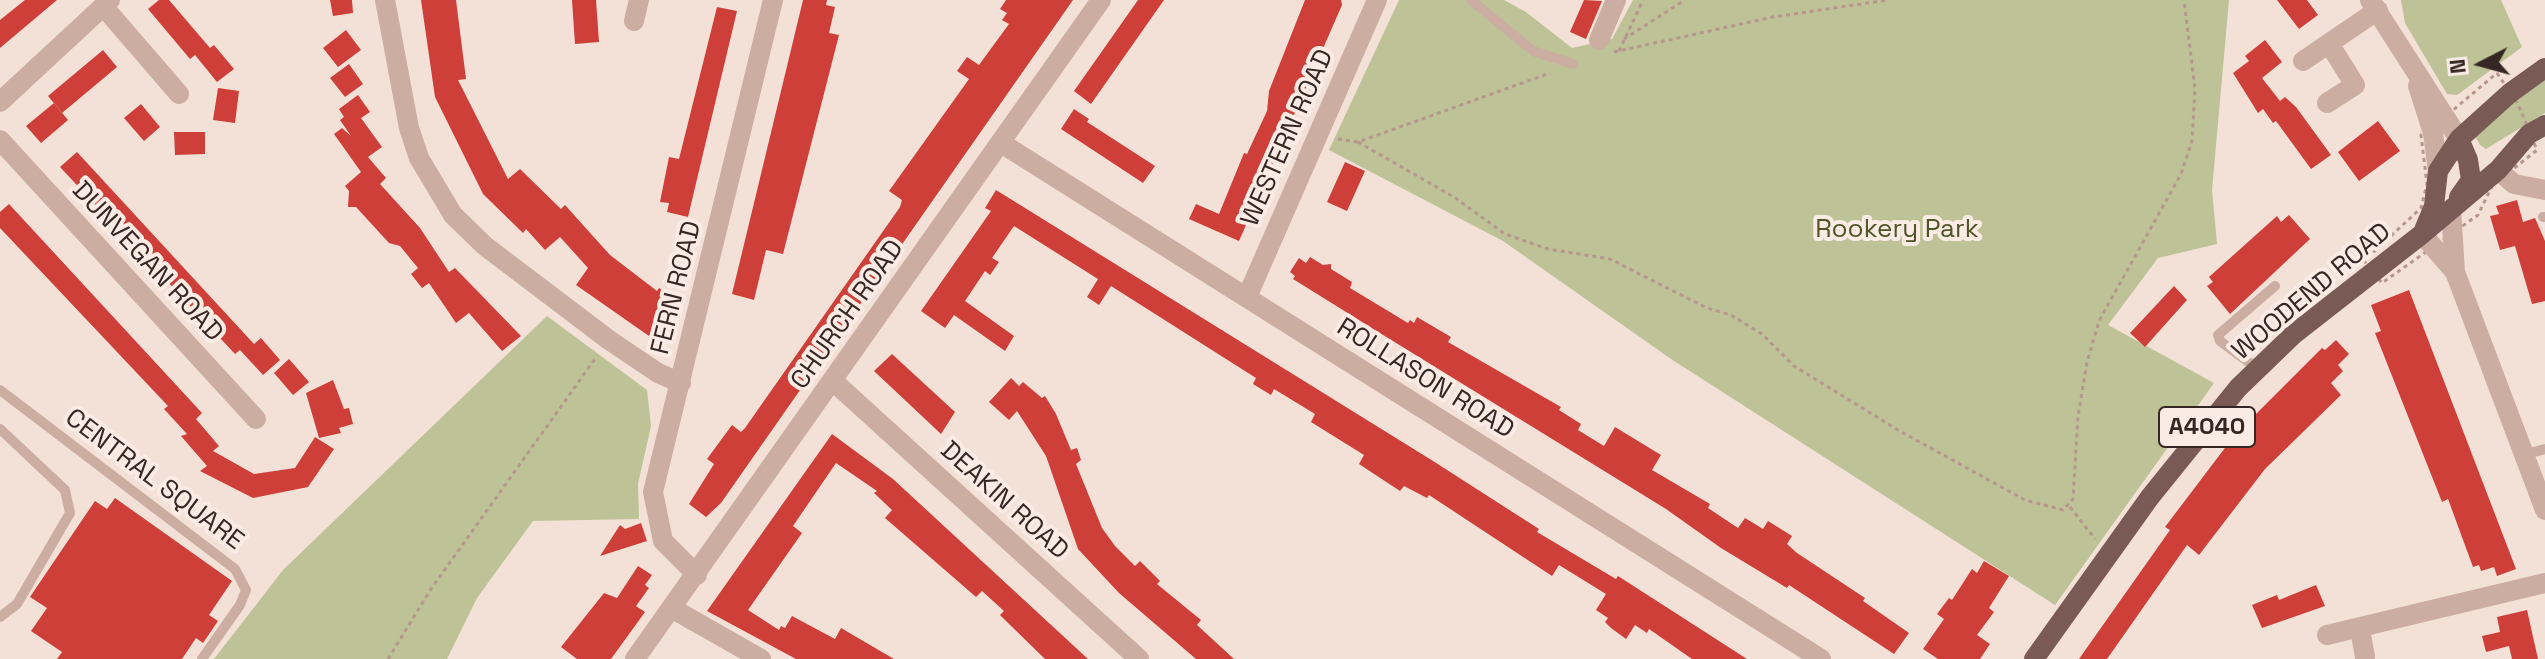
<!DOCTYPE html>
<html>
<head>
<meta charset="utf-8">
<style>
	body { margin:0 }
	#map { position:relative; width:2545px; height:659px; overflow:hidden; background:#f3e0d7; font-family:"Space Grotesk",sans-serif }
	canvas { display:block }
	.north { position:absolute; left:2441px; top:24px; width:80px; height:80px; -webkit-text-stroke:6px #faebe4; paint-order:stroke; rotate:264deg; font-size:22px; font-weight:700; line-height:32px; text-align:center; color:#362725 }
	.north::after { content:''; display:block; margin:auto; width:28px; height:36px; background:#362725; clip-path:polygon(50% 0,100% 100%,50% 72%,0 100%) }
</style>
</head>
<body>
<div id="map">
<canvas width="2545" height="659"></canvas>
<div class="north">N</div>
</div>
<script>
const c = document.querySelector('canvas').getContext('2d');
c.lineJoin = 'round';
function fillPath(path, color) {
  c.fillStyle = color;
  c.fill(path, 'evenodd');
}
function toPath(rows) {
  const path = new Path2D();
  for (const r of rows) {
    path.moveTo(r[0], r[1]);
    for (let i = 2; i < r.length; i += 2) path.lineTo(r[i], r[i + 1]);
  }
  return path;
}
function stroke(path, color, width, dash) {
  c.strokeStyle = color;
  c.lineWidth = width;
  c.lineCap = dash ? 'butt' : 'round';
  c.setLineDash(dash || []);
  c.stroke(path);
}
function drawText(font, color, halo, rows, align = 'center') {
  c.font = font + ' "Space Grotesk",sans-serif';
  c.lineWidth = 8;
  c.setLineDash([]);
  c.textBaseline = 'middle';
  c.strokeStyle = halo;
  c.fillStyle = color;
  for (const [text, x, y, turn = 0] of rows) {
    c.save();
    c.translate(x, y);
    c.rotate((+turn || 0) * Math.PI / 180);
    c.textAlign = isNaN(turn) ? turn : align;
    if (halo) c.strokeText(text, 0, 0);
    c.fillText(text, 0, 0);
    c.restore();
  }
}
const green = toPath([
	[1399,0,1504,0,1526,12,1572,48,1612,39,1633,0,2229,0,2212,190,2217,244,2158,258,2108,325,2214,383,2055,605,1671,359,1503,241,1329,150],
	[2401,0,2501,0,2522,47,2457,95,2447,94,2405,23],
	[2545,80,2545,113,2486,149,2480,145,2475,136,2478,127],
	[547,316,647,390,651,426,638,484,639,519,533,521,477,598,447,659,214,659,283,570]
]);
const building = toPath([
	[25,0,57,0,0,48,0,20],
	[159,0,169,0,210,48,214,45,234,69,217,82,195,55,190,59,148,9],
	[330,0,352,0,353,13,333,16],
	[421,0,456,0,466,79,458,80,508,179,520,169,561,209,565,205,610,255,657,291,659,288,672,297,649,336,576,285,588,268,560,237,545,250,526,229,523,233,483,194,435,97],
	[572,0,596,0,599,42,575,44],
	[803,0,827,0,826,5,835,7,829,33,839,35,783,254,766,250,754,300,732,294],
	[1006,0,1073,0,721,503,706,517,689,504,714,464,707,459,732,425,741,432,745,428,900,207,902,200,889,191,969,79,957,71,967,57,979,65,1009,24,1002,20,1007,13,1000,9],
	[1138,0,1164,0,1091,104,1074,91],
	[1305,0,1341,0,1342,5,1239,241,1189,219,1196,204,1219,214,1244,153,1247,154,1267,111,1269,91],
	[1584,0,1602,1,1586,39,1570,32],
	[2277,0,2307,0,2318,15,2299,29],
	[717,7,737,11,688,217,667,212,669,203,660,202,669,157,679,159],
	[346,30,361,50,338,67,323,48],
	[2265,40,2282,62,2262,78,2280,101,2285,97,2296,107,2331,155,2311,169,2276,121,2273,123,2263,109,2258,113,2233,73,2249,61,2245,56],
	[103,50,117,67,62,113,48,96],
	[349,64,363,84,345,97,330,78],
	[218,88,239,91,235,123,213,120],
	[358,95,370,112,361,118,382,147,368,157,386,178,380,184,420,228,449,272,455,268,521,336,502,351,469,313,456,323,429,283,422,288,411,274,418,268,400,246,389,243,356,207,348,207,349,191,345,186,361,172,334,134,342,128,351,136,340,120,344,117,339,109],
	[54,103,68,120,41,143,26,126],
	[141,104,160,127,144,141,124,118],
	[1074,109,1089,119,1087,122,1155,166,1143,183,1061,129],
	[2378,121,2400,151,2359,181,2338,152],
	[174,132,205,132,205,154,175,155],
	[77,152,254,344,261,338,280,360,263,375,240,350,235,354,60,167],
	[1345,162,1365,171,1347,211,1327,202],
	[996,190,1433,461,1539,529,1537,532,1616,579,1618,576,1747,659,1692,659,1649,629,1647,633,1635,625,1626,639,1611,628,1605,622,1608,618,1596,610,1606,594,1559,565,1552,576,1429,495,1427,498,1404,486,1400,491,1359,464,1364,455,1311,422,1315,414,1274,389,1271,395,1253,384,1256,378,1111,286,1099,305,1087,297,1098,279,1014,226,992,258,999,262,990,275,985,271,965,301,1014,336,1005,351,954,315,945,328,921,311,991,211,985,208],
	[2517,200,2523,222,2535,218,2545,241,2545,301,2532,304,2515,246,2500,250,2490,216,2499,214,2496,206],
	[9,204,202,413,196,419,219,446,213,451,254,474,295,468,315,437,334,449,308,487,253,498,200,471,207,466,181,436,187,434,164,409,168,406,0,228,0,212],
	[2289,215,2310,239,2230,314,2207,286,2213,282,2209,277,2277,216,2281,222],
	[1310,257,1323,265,1331,264,1331,269,1352,282,1350,288,1408,323,1410,320,1414,323,1417,317,1451,337,1448,342,1561,407,1559,410,1581,424,1578,430,1604,446,1615,427,1661,455,1652,470,1710,504,1708,508,1738,528,1745,518,1763,529,1768,521,1792,536,1787,544,1797,553,1865,598,1863,601,1909,633,1894,654,1789,585,1787,588,1721,548,1666,509,1375,330,1293,279,1295,276,1290,272,1299,258,1306,263],
	[2174,286,2187,300,2145,347,2130,333],
	[2409,290,2516,569,2497,576,2494,567,2481,571,2479,565,2473,567,2448,499,2442,502,2375,333,2381,331,2371,305],
	[2336,340,2349,354,2338,365,2343,371,2331,383,2341,395,2265,469,2199,555,2187,545,2107,659,2079,659,2170,530,2165,527,2234,436,2322,348,2325,350],
	[892,354,955,412,941,434,874,371],
	[289,359,309,382,293,395,274,373],
	[1011,378,1019,386,1023,382,1042,398,1045,396,1056,414,1071,450,1077,448,1081,460,1076,464,1102,528,1115,546,1135,566,1140,561,1160,581,1157,584,1201,620,1197,625,1234,659,1196,659,1119,593,1078,549,1046,456,1017,411,1009,420,989,402],
	[333,380,344,409,349,408,353,424,339,428,341,433,319,438,306,393],
	[832,434,893,479,1088,659,1045,659,1005,620,1000,615,1004,611,982,591,976,597,885,518,892,510,874,493,877,491,836,463,793,526,802,533,748,610,779,630,781,626,785,628,792,616,835,639,841,628,894,659,796,659,707,611],
	[115,498,232,581,209,615,218,621,203,643,196,638,182,659,57,659,62,652,31,631,47,608,30,597,36,588,95,501,107,509],
	[641,523,647,541,600,556,620,525,625,529],
	[1984,561,2009,576,1989,608,1994,612,1977,635,1990,644,1980,659,1938,659,1923,649,1944,619,1937,614,1949,598,1952,600,1972,569,1977,573],
	[638,566,652,575,645,585,649,588,636,606,645,612,611,659,577,659,561,647,604,593,617,598],
	[2316,585,2325,606,2262,628,2252,605,2277,595,2279,600],
	[2527,610,2538,659,2512,659,2509,646,2486,652,2482,636,2500,632,2497,617]
]);
const path = toPath([
	[1624,39,1685,0],
	[1619,51,1643,0],
	[1614,52,1773,17,1888,0],
	[2497,73,2518,104,2537,150,2492,186,2478,215,2382,283,2364,261,2421,208,2427,184,2421,135,2437,132,2446,116,2497,73],
	[1338,139,1358,142,1550,73],
	[1358,142,1454,197,1505,234,1548,249,1610,259,1707,308,1731,315,1762,334,1794,366,1898,430,2025,500,2063,510,2073,499,2078,416,2087,362,2099,321,2181,174,2192,141,2195,89,2184,0],
	[2070,507,2095,539],
	[388,659,431,589,597,356]
]);
const service = toPath([
	[1471,0,1533,51,1573,64],
	[2543,217,2545,217],
	[2258,369,2220,341,2218,335,2275,286],
	[0,390,235,569,246,590,240,605,202,659],
	[0,429,65,490,70,513,17,604,0,617],
	[2526,454,2545,449]
]);
const minor = toPath([
	[385,0,409,128,419,158,453,215,485,246,609,340,658,373,681,383],
	[103,6,179,94],
	[634,21,639,0],
	[1599,40,1616,0],
	[2303,61,2378,10],
	[0,102,110,0],
	[2327,103,2355,85,2330,45],
	[0,140,256,419],
	[1001,143,1821,659],
	[2498,170,2514,184,2545,190],
	[1247,297,1377,0],
	[833,381,1139,659],
	[697,575,663,541,653,492,773,0],
	[673,609,761,659],
	[2360,629,2365,657],
	[2327,635,2545,583],
	[635,659,1101,0]
]);
const tertiary = toPath([
	[2370,0,2459,139],
	[2418,86,2433,133,2438,171],
	[2451,209,2455,272,2545,510],
	[2422,234,2455,272]
]);
const primary = toPath([
	[2459,197,2471,180,2468,160,2459,139],
	[2424,230,2434,206,2438,171,2459,139,2510,93,2545,68],
	[2034,659,2150,497,2238,388,2294,334,2422,234,2498,170,2529,134,2545,125]
]);
const shields = [
	[2207,427,96]
];
const shieldNames = [
	["A4040",2207,427]
];
const streetNames = [
	["WESTERN ROAD",1288,138,-66],
	["DUNVEGAN ROAD",147,262,47],
	["FERN ROAD",677,288,-76],
	["WOODEND ROAD",2312,292,-40],
	["CHURCH ROAD",848,315,-55],
	["ROLLASON ROAD",1425,379,32],
	["CENTRAL SQUARE",154,480,37],
	["DEAKIN ROAD",1004,501,42]
];
const parkNames = [
	["Rookery Park",1897,230]
];
fillPath(green, '#bdc396');
fillPath(building, '#cf3f39');
stroke(path, '#b7968d', 3, [4, 4]);
stroke(service, '#cbada2', 10);
stroke(minor, '#cbada2', 20);
stroke(tertiary, '#cbada2', 20);
stroke(primary, '#795a55', 20);
for (const [x, y, w] of shields) {
  const box = new Path2D();
  box.roundRect(x - w / 2, y - 20, w, 40, 6);
  c.fillStyle = '#faebe4';
  c.fill(box);
  stroke(box, '#362725', 2);
}
drawText('bold 24px', '#362725', null, shieldNames);
drawText('26px', '#362725', '#faebe4', streetNames);
drawText('26px', '#4e5627', '#faebe4', parkNames);
</script>
</body>
</html>
